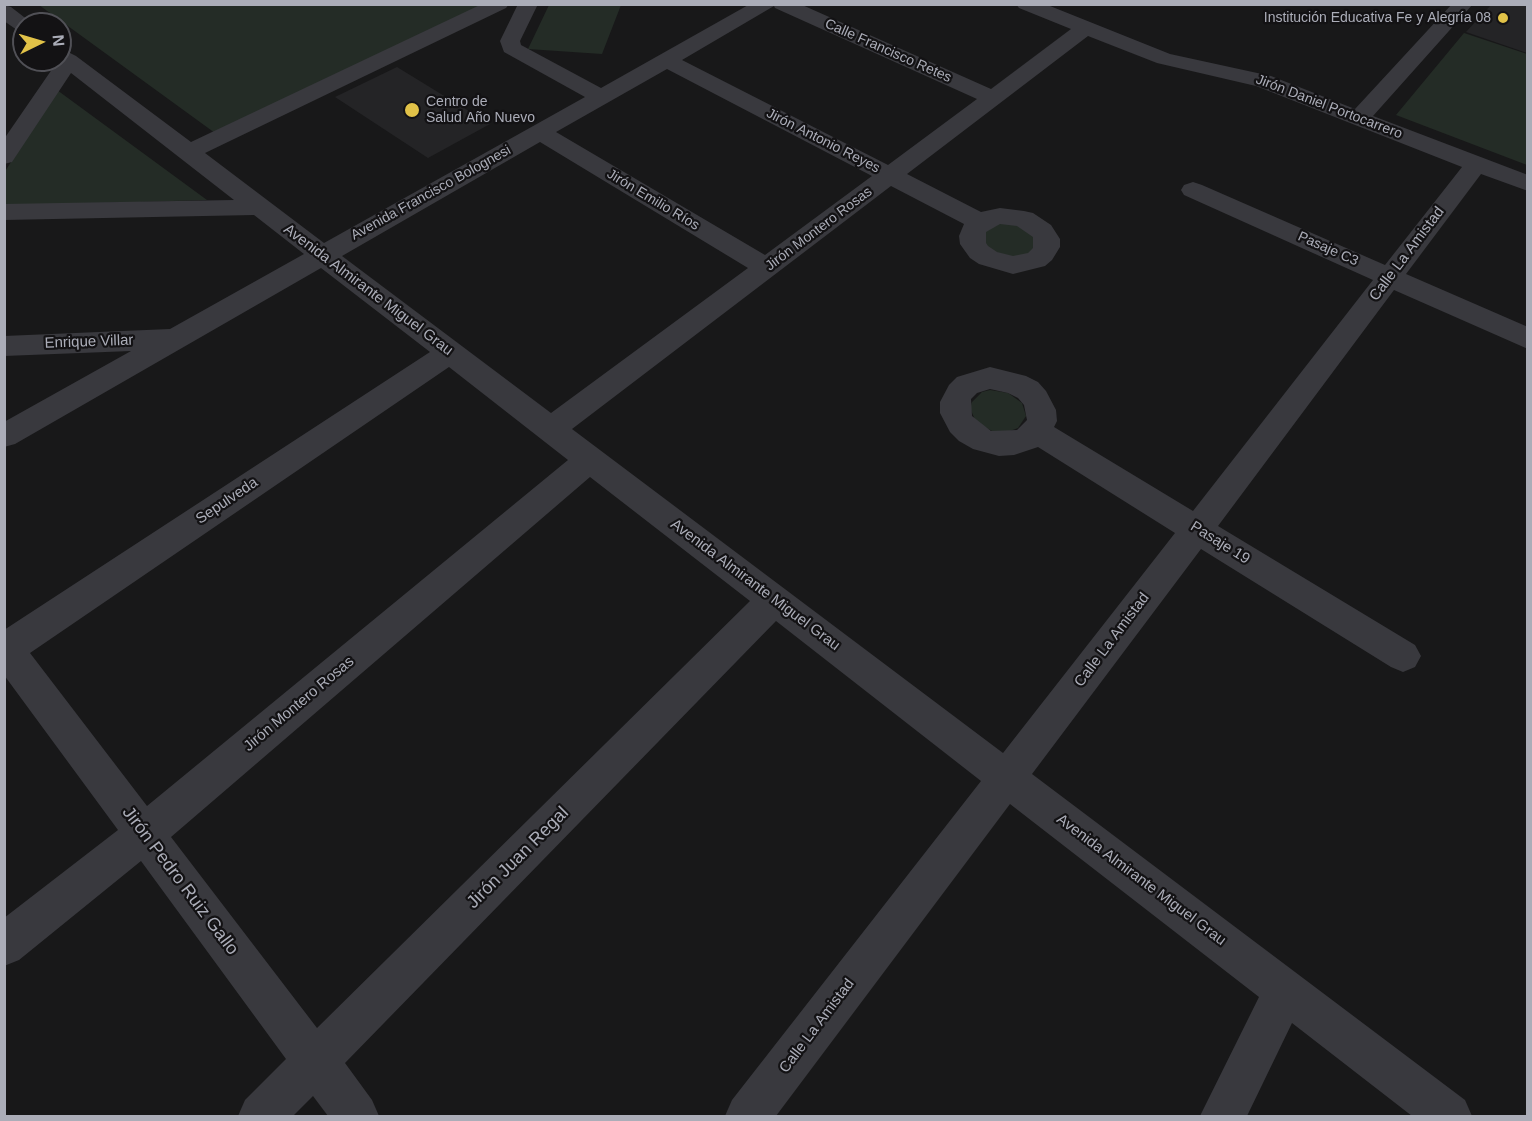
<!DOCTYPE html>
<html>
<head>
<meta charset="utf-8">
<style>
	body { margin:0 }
	#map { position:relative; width:1532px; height:1121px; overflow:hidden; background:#181819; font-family:Helvetica,sans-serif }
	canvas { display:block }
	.frame { position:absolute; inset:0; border:6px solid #abadb8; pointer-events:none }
	.north { position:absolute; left:12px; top:12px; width:60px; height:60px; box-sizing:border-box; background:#131214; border:2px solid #505056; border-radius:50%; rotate:85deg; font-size:16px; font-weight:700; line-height:24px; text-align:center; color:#abadb8 }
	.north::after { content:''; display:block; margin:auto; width:21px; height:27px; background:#e1c248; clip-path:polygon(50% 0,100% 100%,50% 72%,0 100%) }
</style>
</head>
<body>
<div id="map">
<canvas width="1532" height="1121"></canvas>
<div class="frame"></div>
<div class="north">N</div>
</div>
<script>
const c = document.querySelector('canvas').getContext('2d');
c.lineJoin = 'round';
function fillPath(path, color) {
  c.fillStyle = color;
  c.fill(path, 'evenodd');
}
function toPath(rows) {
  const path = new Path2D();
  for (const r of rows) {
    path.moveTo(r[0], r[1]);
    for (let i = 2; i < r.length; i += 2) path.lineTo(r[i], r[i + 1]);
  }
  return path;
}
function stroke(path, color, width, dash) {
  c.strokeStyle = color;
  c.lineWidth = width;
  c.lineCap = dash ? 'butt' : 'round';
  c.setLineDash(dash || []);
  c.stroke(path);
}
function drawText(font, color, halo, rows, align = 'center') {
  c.font = font + ' Helvetica,sans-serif';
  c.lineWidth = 4.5;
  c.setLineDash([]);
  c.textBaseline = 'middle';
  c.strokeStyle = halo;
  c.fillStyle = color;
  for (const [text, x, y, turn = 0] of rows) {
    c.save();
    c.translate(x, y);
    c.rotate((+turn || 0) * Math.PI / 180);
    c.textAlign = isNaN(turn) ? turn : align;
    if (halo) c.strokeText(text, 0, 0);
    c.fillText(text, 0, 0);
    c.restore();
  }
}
const built = toPath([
	[1491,5,1527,5,1527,53,1466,32],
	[397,67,490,124,428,158,335,97]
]);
const green = toPath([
	[39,5,486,5,215,133],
	[549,5,621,5,602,54,528,49],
	[1464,33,1527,54,1527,165,1396,115],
	[57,90,207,200,5,206,4,173],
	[1010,222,1033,233,1037,244,1029,254,1012,258,987,249,982,232,993,224],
	[990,390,1008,393,1022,403,1026,416,1018,428,1010,431,992,431,976,422,970,408,972,402,982,392]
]);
const minor = toPath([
	[482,4,509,4,506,8,205,153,324,243,585,97,504,52,500,41,518,4,538,4,520,41,521,45,601,88,750,4,800,4,991,89,1071,29,1019,8,1016,4,1045,4,1170,54,1271,76,1355,109,1452,4,1473,4,1373,116,1528,175,1528,191,1481,174,1406,274,1528,327,1528,349,1394,290,1218,526,1415,645,1421,656,1415,667,1403,672,1391,667,1201,549,1032,774,1465,1100,1472,1116,1412,1116,1292,1023,1247,1116,1200,1116,1259,997,1010,804,776,1116,725,1116,732,1100,981,781,776,621,345,1063,372,1100,379,1116,328,1116,313,1096,293,1116,238,1116,245,1100,286,1059,141,861,19,960,4,966,4,918,118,830,4,675,4,630,430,352,321,268,15,444,4,447,4,422,131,351,4,356,4,336,170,329,304,254,254,215,4,220,4,204,234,200,71,73,12,162,4,164,4,139,57,62,55,60,60,60,60,48,76,56,191,142,482,4],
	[774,6,775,8,977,99,888,165,682,60,774,6],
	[1088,36,1157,63,1256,86,1462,167,1385,265,1202,185,1193,182,1184,185,1181,190,1184,195,1373,280,1193,511,1054,427,1057,421,1056,410,1046,391,1038,382,1026,376,990,367,957,377,949,385,940,402,940,413,950,432,959,441,973,449,999,456,1014,455,1038,447,1175,533,1003,753,572,429,891,186,964,224,959,236,960,244,970,258,979,264,1013,274,1045,266,1052,260,1060,247,1060,239,1051,225,1033,213,1024,211,1000,208,981,212,907,174,1088,36],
	[667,69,872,176,765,255,556,132,667,69],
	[540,142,748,268,551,413,342,256,540,142],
	[1000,224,1017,226,1033,237,1033,248,1028,253,1013,256,997,252,988,246,986,243,986,232,1000,224],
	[449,367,568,460,147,806,30,653,449,367],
	[990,389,1008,393,1018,398,1024,405,1027,420,1017,430,991,431,972,416,971,399,977,393,990,389],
	[590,477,750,601,317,1028,171,837,590,477],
	[4,5,11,7,33,24,24,24,24,32,17,30,4,21,4,5]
]);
const markers = [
	[1503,18,6,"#e1c248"],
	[412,110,8,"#e1c248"]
];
const farPoinames = [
	["Institución Educativa Fe y Alegría 08",1491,18],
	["Centro de",426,102,"left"],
	["Salud Año Nuevo",426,118,"left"]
];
const farStreetnames = [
	["Calle Francisco Retes",888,51,24],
	["Jirón Daniel Portocarrero",1329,107,21],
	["Jirón Antonio Reyes",823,141,27],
	["Avenida Francisco Bolognesi",431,193,-29],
	["Jirón Emilio Ríos",653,200,31],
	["Jirón Montero Rosas",819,229,-37],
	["Pasaje C3",1328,249,24]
];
const streetNames = [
	["Calle La Amistad",1407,254,-53],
	["Avenida Almirante Miguel Grau",368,290,37],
	["Enrique Villar",89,342,-2],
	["Sepulveda",227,501,-34],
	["Pasaje 19",1220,543,32],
	["Avenida Almirante Miguel Grau",755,585,37],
	["Calle La Amistad",1112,640,-53],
	["Jirón Montero Rosas",299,704,-40],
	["Avenida Almirante Miguel Grau",1141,880,37],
	["Calle La Amistad",817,1026,-53]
];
const nearStreetnames = [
	["Jirón Juan Regal",518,858,-45],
	["Jirón Pedro Ruiz Gallo",180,881,53]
];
fillPath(built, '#242426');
fillPath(green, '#242c26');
fillPath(minor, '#39393e');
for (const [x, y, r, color] of markers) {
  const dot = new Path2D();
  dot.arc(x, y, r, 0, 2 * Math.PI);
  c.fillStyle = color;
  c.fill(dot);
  stroke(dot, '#131214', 2);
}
drawText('14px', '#abadb8', '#131214', farPoinames, 'right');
drawText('14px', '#abadb8', '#131214', farStreetnames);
drawText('15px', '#abadb8', '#131214', streetNames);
drawText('18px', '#abadb8', '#131214', nearStreetnames);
</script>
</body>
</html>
